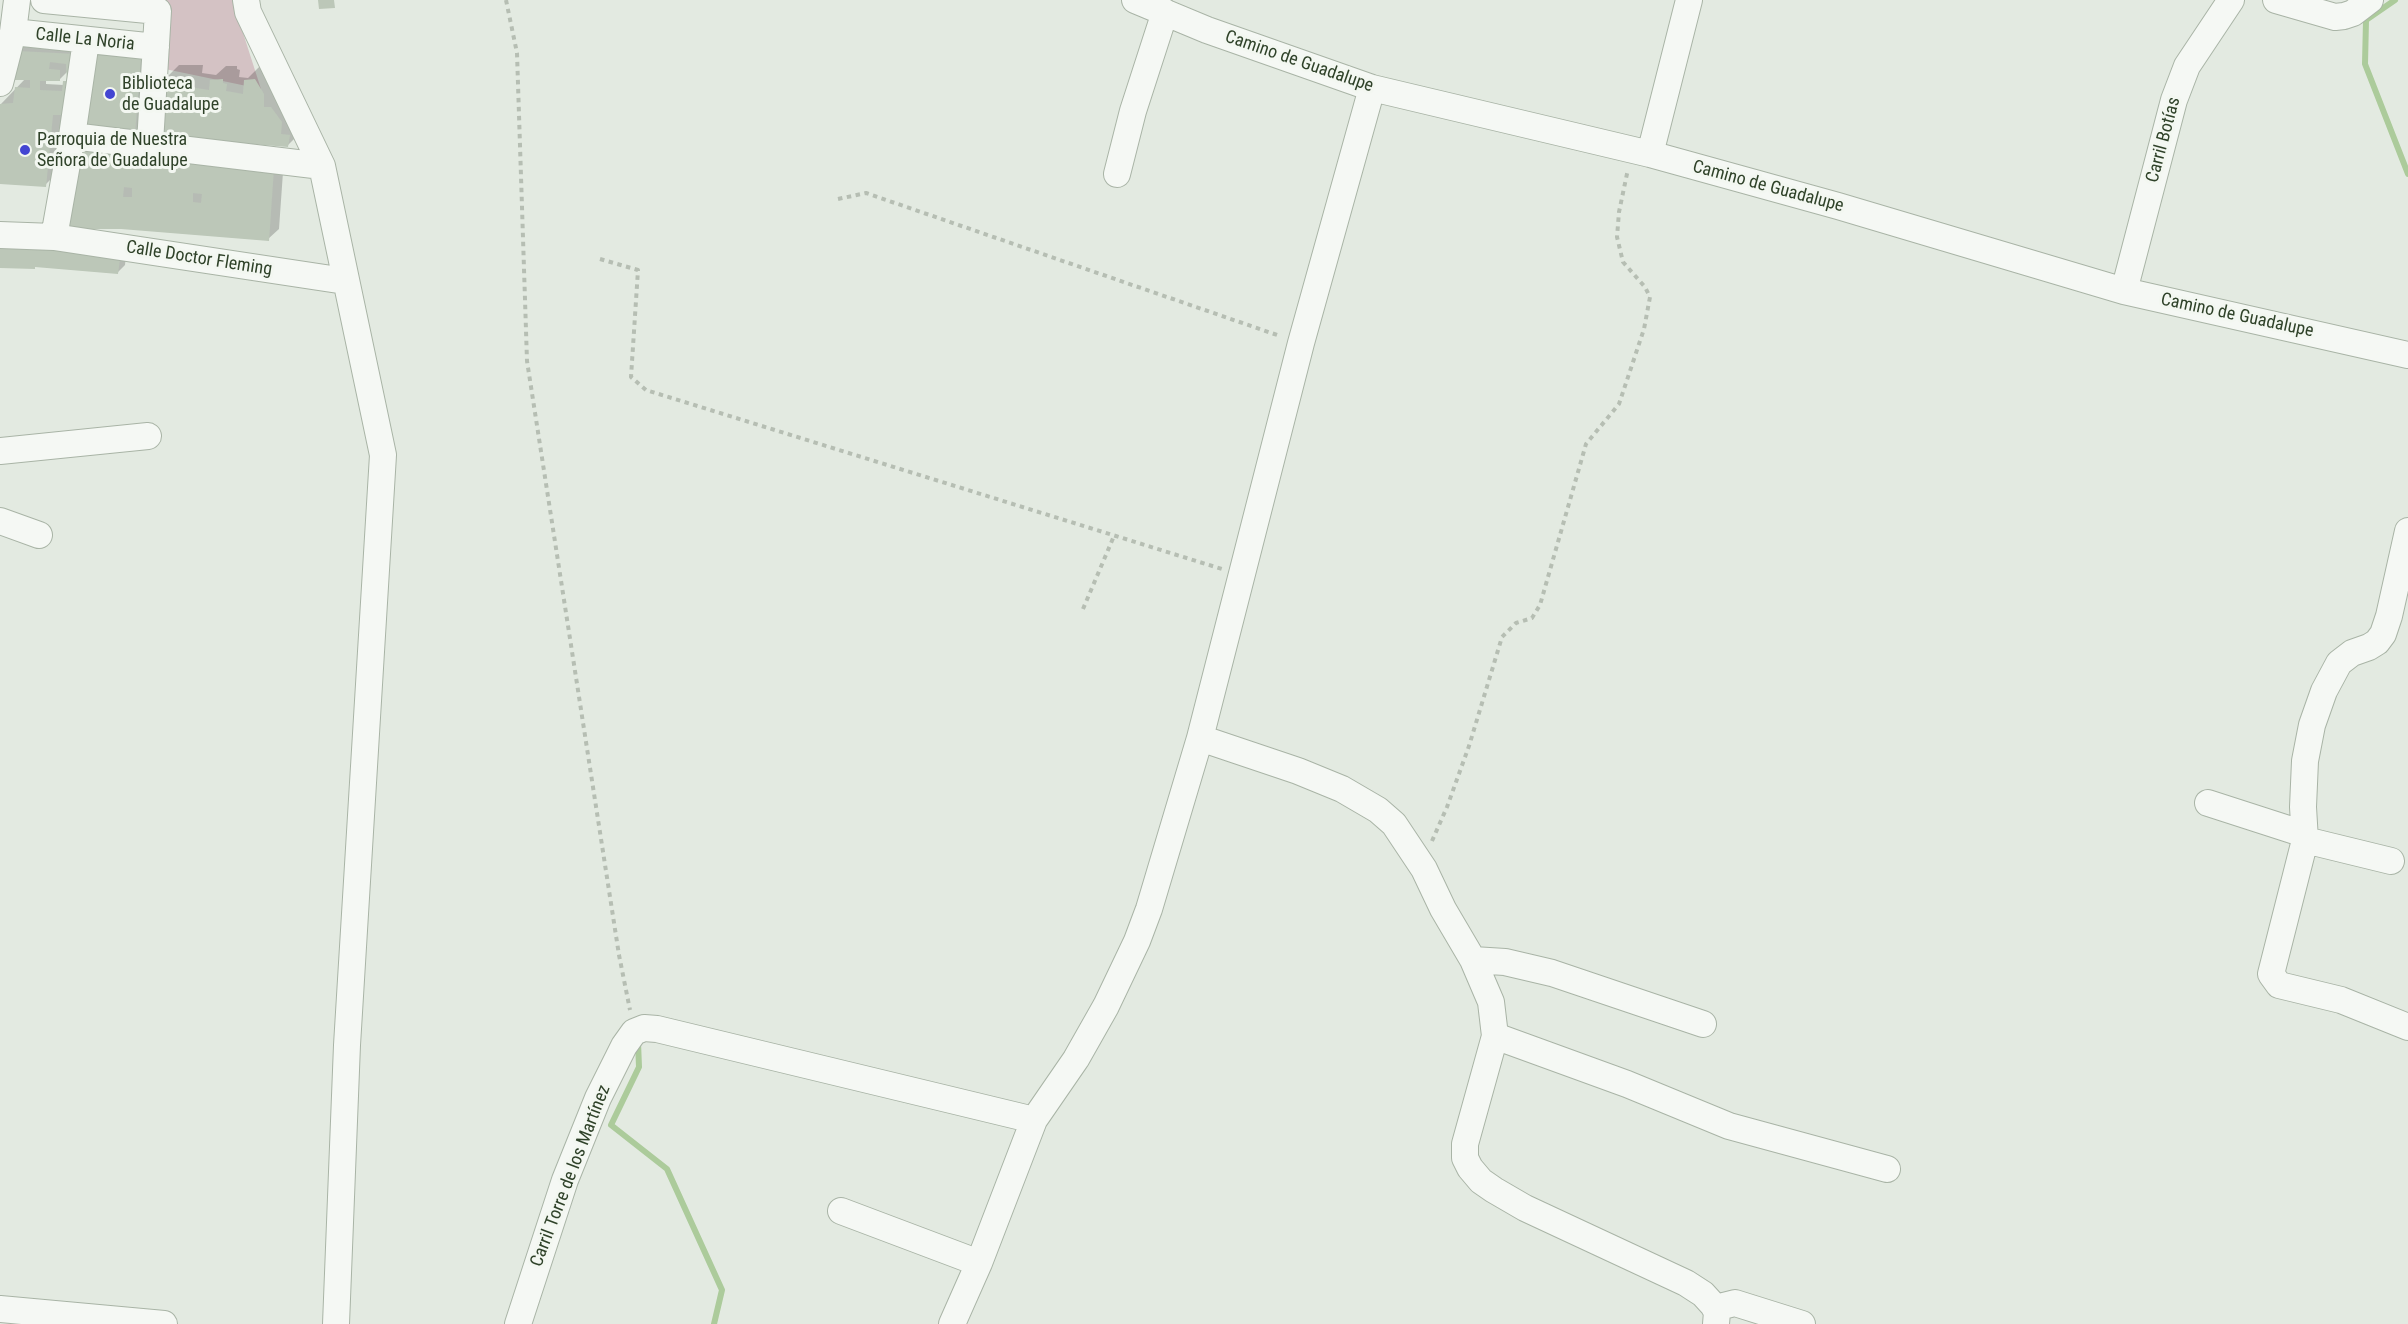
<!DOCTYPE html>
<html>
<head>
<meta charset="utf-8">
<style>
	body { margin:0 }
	canvas { display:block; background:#e3eae1 }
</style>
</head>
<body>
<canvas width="2408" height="1324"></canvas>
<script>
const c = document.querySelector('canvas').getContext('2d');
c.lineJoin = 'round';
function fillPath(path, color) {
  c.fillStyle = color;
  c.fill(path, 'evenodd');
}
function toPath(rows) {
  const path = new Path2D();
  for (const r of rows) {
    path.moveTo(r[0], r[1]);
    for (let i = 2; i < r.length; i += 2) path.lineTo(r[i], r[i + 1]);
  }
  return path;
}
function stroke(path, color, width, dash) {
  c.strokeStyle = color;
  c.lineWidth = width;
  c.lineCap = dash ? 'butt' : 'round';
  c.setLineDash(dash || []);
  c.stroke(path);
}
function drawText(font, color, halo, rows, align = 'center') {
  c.font = font + ' "Roboto Condensed",sans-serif';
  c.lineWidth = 6;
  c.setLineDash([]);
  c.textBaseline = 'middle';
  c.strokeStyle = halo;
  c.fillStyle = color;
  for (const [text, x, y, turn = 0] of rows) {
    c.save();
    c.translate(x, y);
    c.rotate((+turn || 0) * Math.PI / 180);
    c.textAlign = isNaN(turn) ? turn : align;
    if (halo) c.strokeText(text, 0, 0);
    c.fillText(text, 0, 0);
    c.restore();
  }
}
const green = toPath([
	[163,0,235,0,236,11,261,89,165,69]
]);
const shadow = toPath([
	[98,44,151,49,145,122,134,132,88,55],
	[25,45,82,47,59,171,45,185,0,182,1,104,25,79,18,52],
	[68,71,69,77,64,85,46,84,46,79,59,80],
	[179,65,203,65,202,73,216,75,226,66,237,66,237,69,240,70,239,77,248,78,260,66,269,66,301,132,287,146,165,79],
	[85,140,284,158,279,229,268,239,121,228],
	[127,245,125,265,118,272,37,265,35,267,0,267]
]);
const stream = toPath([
	[2395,0,2366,20,2365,64,2408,174],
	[638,1042,639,1067,611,1125,667,1169,722,1290,714,1324]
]);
const building = toPath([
	[318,0,334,0,335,8,319,9],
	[17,51,76,54,73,103,62,115,53,115,46,187,0,184,0,104,13,103,15,87,30,88,30,80,15,80],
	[50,62,66,64,67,81,63,81,62,91,40,90,40,81,60,81,60,70,49,69],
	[86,54,141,59,135,134,80,129],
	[164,78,189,79,189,87,209,90,210,80,223,79,223,83,227,84,226,91,243,94,244,80,255,79,264,94,264,107,271,107,282,122,281,134,290,135,288,147,158,136],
	[73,149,274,168,269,241,121,229,66,229],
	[124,187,132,188,132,197,123,197],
	[193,193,202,194,201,203,193,202],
	[0,247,121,251,118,274,35,267,35,269,0,268]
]);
const path = toPath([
	[506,0,517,53,527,361,619,955,630,1010],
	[838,199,866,193,1280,336],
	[600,259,638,270,631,377,646,390,1222,569],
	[1083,609,1114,536],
	[1432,841,1447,807,1469,746,1502,637,1516,623,1532,618,1540,605,1586,444,1619,404,1644,329,1650,297,1645,287,1623,262,1617,237,1619,212,1628,169]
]);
const minor = toPath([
	[44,0,158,11,150,143],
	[246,0,248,12,322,166,383,455,347,1045,336,1324],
	[1135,0,1207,30,1372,88,1650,154,1838,206,2124,291,2408,355],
	[2276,0,2335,17,2344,16,2353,13,2370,0],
	[13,32,156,47],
	[0,83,13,32,17,0],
	[72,136,322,166],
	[1650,154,1689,0],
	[1117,174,1133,111,1165,12],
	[0,235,54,237,345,281],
	[54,237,72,136,86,41],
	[2124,291,2174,100,2187,66,2231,0],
	[0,451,148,436],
	[0,521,39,535],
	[2408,531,2389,616,2383,634,2377,642,2369,647,2352,653,2339,663,2324,691,2312,725,2305,761,2303,807,2305,840,2271,974,2279,985,2341,1000,2408,1027],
	[1200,738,1298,771,1342,789,1378,810,1394,824,1424,869,1443,909,1473,960,1491,1002,1495,1036,1465,1144,1465,1158,1470,1168,1481,1181,1494,1190,1525,1208,1686,1283,1703,1294,1713,1305,1717,1312,1716,1324],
	[2208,803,2304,834],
	[2305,840,2391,861],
	[1473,960,1505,962,1552,973,1703,1024],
	[1495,1036,1627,1084,1729,1126,1887,1169],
	[841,1211,979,1263],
	[1715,1308,1735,1303,1802,1324],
	[0,1309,164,1324],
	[518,1324,565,1180,598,1098,624,1046,634,1032,644,1028,657,1029,1034,1120],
	[952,1324,979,1263,1034,1120,1076,1059,1106,1006,1137,941,1149,909,1200,738,1301,343,1372,88]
]);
const markers = [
	[110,94,6,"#4345d2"],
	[25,150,6,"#4345d2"]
];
const streetNames = [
	["Calle La Noria",85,40,6],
	["Camino de Guadalupe",1299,62,19],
	["Carril Botías",2164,140,-75],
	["Camino de Guadalupe",1768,187,15],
	["Calle Doctor Fleming",199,259,9],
	["Camino de Guadalupe",2237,316,12],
	["Carril Torre de los Martínez",571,1176,-69]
];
const poiNames = [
	["Biblioteca",122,84],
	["de Guadalupe",122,105],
	["Parroquia de Nuestra",37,140],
	["Señora de Guadalupe",37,161]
];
fillPath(green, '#d4c2c4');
fillPath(shadow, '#0003');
stroke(stream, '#accb9b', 6);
fillPath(building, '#bcc7b8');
stroke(minor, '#a9b4a6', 28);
stroke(path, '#b6beb3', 4, [4.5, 4.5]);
stroke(minor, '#f5f8f4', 26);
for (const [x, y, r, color] of markers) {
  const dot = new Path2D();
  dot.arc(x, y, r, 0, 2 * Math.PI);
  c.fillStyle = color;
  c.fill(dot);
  stroke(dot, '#f3f7f1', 2);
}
drawText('18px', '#2f4229', '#f3f7f1', streetNames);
drawText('18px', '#2f4229', '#f3f7f1', poiNames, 'left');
</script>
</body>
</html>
